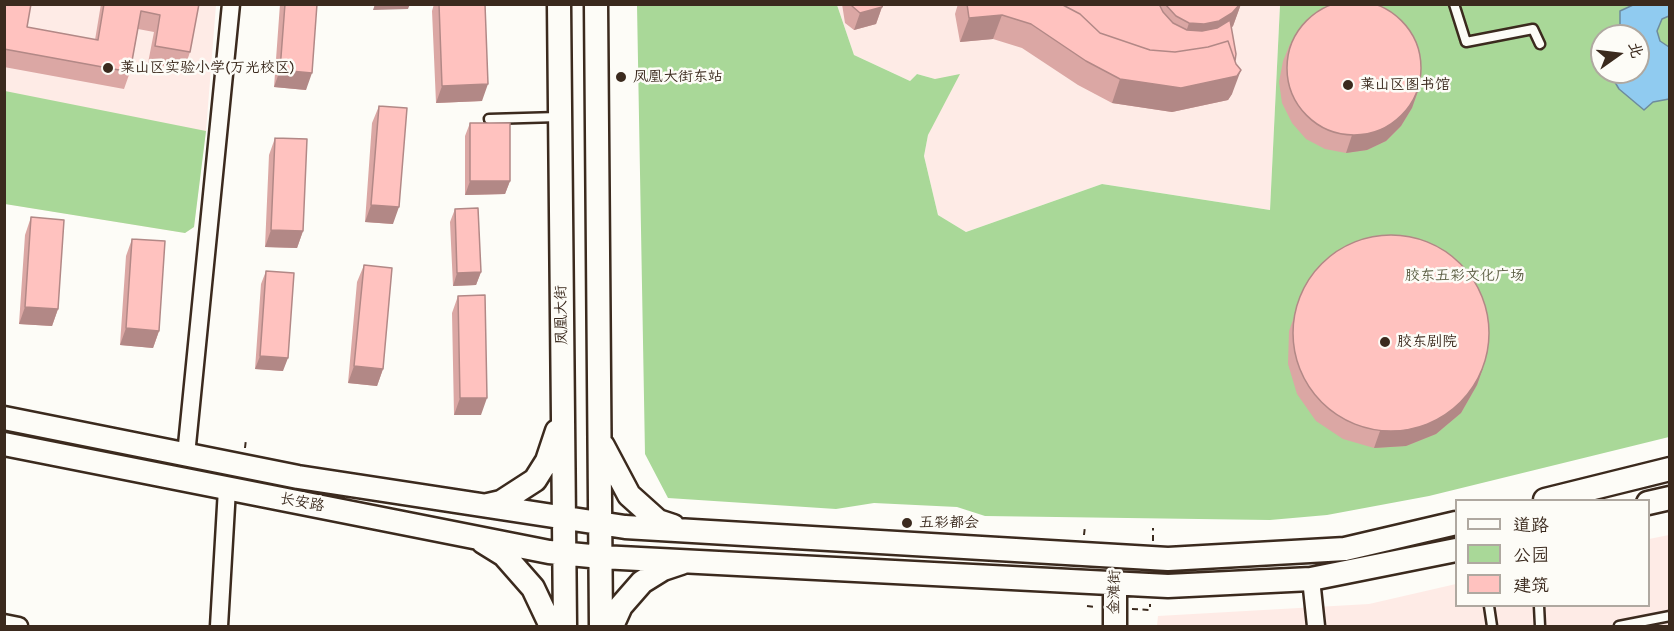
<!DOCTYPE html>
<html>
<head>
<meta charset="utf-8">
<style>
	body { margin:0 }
	#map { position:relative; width:1674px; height:631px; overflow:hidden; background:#fdfcf7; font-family:Pangolin,"LXGW WenKai TC",sans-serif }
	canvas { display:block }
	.frame { position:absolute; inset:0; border:6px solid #3b2a1e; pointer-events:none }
	.legend { position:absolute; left:1455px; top:499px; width:195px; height:108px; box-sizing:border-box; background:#fdfcf7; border:2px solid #afa8a0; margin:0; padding:8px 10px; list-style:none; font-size:18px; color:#3b2a1e }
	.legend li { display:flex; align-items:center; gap:12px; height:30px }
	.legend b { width:30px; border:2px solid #afa8a0 }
	.north { position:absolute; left:1590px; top:24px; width:60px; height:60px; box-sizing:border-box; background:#fdfcf7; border:2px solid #afa8a0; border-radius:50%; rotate:76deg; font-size:16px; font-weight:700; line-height:24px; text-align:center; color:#3b2a1e }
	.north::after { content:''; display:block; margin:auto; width:21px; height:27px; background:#3b2a1e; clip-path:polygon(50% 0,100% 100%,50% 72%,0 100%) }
</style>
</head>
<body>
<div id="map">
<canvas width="1674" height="631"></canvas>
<div class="frame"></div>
<ul class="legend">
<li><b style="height:8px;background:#fdfcf7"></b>道路</li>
<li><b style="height:16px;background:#a9d898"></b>公园</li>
<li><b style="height:16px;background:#ffc2bf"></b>建筑</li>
</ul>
<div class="north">北</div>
</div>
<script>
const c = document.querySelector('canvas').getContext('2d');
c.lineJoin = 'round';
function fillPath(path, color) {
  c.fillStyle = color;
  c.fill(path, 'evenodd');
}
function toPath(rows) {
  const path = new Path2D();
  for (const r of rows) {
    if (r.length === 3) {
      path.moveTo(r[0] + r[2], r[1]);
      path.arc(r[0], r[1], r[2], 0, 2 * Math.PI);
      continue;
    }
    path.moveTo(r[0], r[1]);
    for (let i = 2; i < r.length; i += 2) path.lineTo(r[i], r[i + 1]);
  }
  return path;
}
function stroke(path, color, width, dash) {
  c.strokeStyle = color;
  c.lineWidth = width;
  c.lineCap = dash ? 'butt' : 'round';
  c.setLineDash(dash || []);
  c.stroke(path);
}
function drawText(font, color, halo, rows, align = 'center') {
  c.font = font + ' Pangolin,"LXGW WenKai TC",sans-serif';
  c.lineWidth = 5;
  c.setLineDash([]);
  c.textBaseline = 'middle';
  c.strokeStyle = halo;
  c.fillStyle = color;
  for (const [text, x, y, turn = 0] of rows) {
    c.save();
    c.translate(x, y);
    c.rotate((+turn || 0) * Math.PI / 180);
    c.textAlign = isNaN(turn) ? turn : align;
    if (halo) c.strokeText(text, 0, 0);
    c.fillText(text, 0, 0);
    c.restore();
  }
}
const built = toPath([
	[4,5,216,5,206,131,194,227,185,233,5,204],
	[837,5,1280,5,1270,210,1102,184,966,232,938,215,924,156,928,135,938,112,935,79,917,74,910,81,854,55],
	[1669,535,1669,626,1157,626,1158,616,1369,604,1456,584,1456,606,1648,606,1649,539]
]);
const green = toPath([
	[637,5,837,5,854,55,910,81,917,74,935,79,960,74,928,135,924,156,938,215,966,232,1102,184,1270,210,1280,5,1669,5,1669,437,1429,496,1327,515,1270,520,985,516,957,507,874,503,836,509,668,498,645,454],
	[1602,36,1638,36,1638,72,1602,72],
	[5,91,206,131,194,227,185,233,5,204]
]);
const water = toPath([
	[1633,5,1669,5,1669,16,1662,19,1657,31,1660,41,1669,47,1669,99,1653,102,1644,110,1619,89,1609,72,1638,72,1638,36,1616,36,1620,29,1620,11,1633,5]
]);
const path = toPath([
	[245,448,246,439],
	[1084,535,1085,526],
	[1153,541,1153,528],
	[1087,606,1096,607],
	[1132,609,1150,610,1150,604]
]);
const lane = toPath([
	[1454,4,1466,42,1533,29,1540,44],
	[489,119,558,117],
	[1489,606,1492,626],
	[1539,606,1540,626],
	[1619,626,1670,616]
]);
const street = toPath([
	[186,455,231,4],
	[1311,579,1316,626],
	[4,623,19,626],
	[219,626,227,489]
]);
const secondary = toPath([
	[559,4,565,626],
	[596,4,601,626],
	[4,418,298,477,625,527,1168,559,1345,549,1456,523],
	[4,444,549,552,601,557,1168,586,1311,579,1456,550],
	[603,446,629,495,658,521,673,526],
	[1545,500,1670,469],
	[1648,503,1670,498],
	[488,505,501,502,535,480,547,461,557,431],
	[483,542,504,555,533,588,551,626],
	[1115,585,1115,626],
	[612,626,621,606,642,582,663,569,681,563]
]);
const wall = toPath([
	[4,4,27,27,95,40,101,4,199,4,190,52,184,70,148,63,154,32,138,29,130,72,124,89,4,67],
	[280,4,317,4,306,90,274,87],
	[434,4,485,4,482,101,436,103,432,11],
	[842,4,883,4,876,24,854,30,845,23],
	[958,4,1241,4,1233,26,1231,28,1235,61,1232,94,1228,100,1172,112,1112,103,1078,85,1022,48,993,39,960,42,955,14],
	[1290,44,1418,91,1412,108,1401,126,1386,141,1367,150,1346,153,1325,149,1306,139,1292,123,1282,103,1279,82,1283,61],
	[379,106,393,224,365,222,372,123],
	[470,123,510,181,505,194,465,195,465,136],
	[275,138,303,231,297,248,265,247,269,155],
	[455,209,481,272,476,285,453,286,450,222],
	[31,217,58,309,52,326,19,324,25,235],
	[132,239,159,331,153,348,120,345,126,256],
	[364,265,383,369,377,386,348,383,357,282],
	[266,271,283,371,255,369,261,284],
	[1305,286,1483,368,1477,385,1461,413,1436,434,1406,446,1374,448,1343,439,1316,421,1297,394,1288,364,1289,331],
	[458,296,481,415,454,415,452,313]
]);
const shadedWall = toPath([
	[375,4,410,4,408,9,373,10],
	[1240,4,1241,4,1233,26,1223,37,1181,47,1189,23],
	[882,7,876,24,854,30,860,13],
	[1002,15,993,39,960,42,969,18],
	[280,70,312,73,306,90,274,87],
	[1241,70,1232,94,1228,100,1172,112,1112,103,1120,79],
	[488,84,482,101,436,103,442,86],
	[1418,91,1412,108,1401,126,1386,141,1367,150,1346,153,1352,135],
	[470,181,510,181,505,194,465,195],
	[371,205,399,207,393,224,365,222],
	[271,230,303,231,297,248,265,247],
	[481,272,476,285,453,286,457,273],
	[25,307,58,309,52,326,19,324],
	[126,328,159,331,153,348,120,345],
	[260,356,288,358,283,371,255,369],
	[354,366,383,369,377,386,348,383],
	[1483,368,1477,385,1461,413,1436,434,1406,446,1374,448,1380,431],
	[460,398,487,398,481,415,454,415]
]);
const building = toPath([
	[1354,68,67],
	[4,4,31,4,27,27,98,40,104,4,162,5,162,4,199,4,190,52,155,46,160,15,141,11,130,72,4,49,4,4],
	[285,4,317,4,312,73,280,70,285,4],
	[439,4,485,4,488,84,442,86,439,4],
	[851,4,883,4,882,7,860,13,852,6,851,4],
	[967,4,1061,4,1080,14,1100,33,1150,50,1175,52,1208,47,1228,41,1236,64,1241,70,1237,76,1181,88,1120,79,1086,61,1031,24,1002,15,969,18,967,4],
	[1061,4,1159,4,1163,12,1173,23,1187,30,1202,31,1217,28,1230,20,1236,54,1235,61,1228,41,1208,47,1175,52,1150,50,1100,33,1080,14,1061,4],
	[1165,4,1240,4,1232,13,1219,21,1204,24,1189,23,1176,16,1165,4],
	[379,106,407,108,399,207,371,205,379,106],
	[470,123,510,123,510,181,470,181,470,123],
	[275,138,307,139,303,231,271,230,275,138],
	[478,208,481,272,457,273,455,209,478,208],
	[31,217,64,220,58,309,25,307,31,217],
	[1391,333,98],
	[132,239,165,241,159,331,126,328,132,239],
	[364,265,392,268,383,369,354,366,364,265],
	[266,271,294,273,288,358,260,356,266,271],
	[485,295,487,398,460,398,458,296,485,295],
	[331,626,362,627,331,627,331,626]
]);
const markers = [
	[108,68,6,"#3b2a1e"],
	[621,77,6,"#3b2a1e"],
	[1348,85,6,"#3b2a1e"],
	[1385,342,6,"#3b2a1e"],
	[907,523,6,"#3b2a1e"]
];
const poiNames = [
	["莱山区实验小学(万光校区)",120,68],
	["凤凰大街东站",633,77],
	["莱山区图书馆",1360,85],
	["胶东剧院",1397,342],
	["五彩都会",919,523]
];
const parkNames = [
	["胶东五彩文化广场",1465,276]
];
const streetNames = [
	["凤凰大街",562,315,-91],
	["长安路",302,503,11],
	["金滩街",1115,592,-89]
];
fillPath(built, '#feebe6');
fillPath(green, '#a9d898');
fillPath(water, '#90cbf0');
stroke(water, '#6e8b9c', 1.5);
stroke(lane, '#3b2a1e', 13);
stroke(street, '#3b2a1e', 21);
stroke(secondary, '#3b2a1e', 27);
stroke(path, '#3b2a1e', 2, [6, 4.5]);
stroke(lane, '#fdfcf7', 8);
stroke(street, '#fdfcf7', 16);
stroke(secondary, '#fdfcf7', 22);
fillPath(wall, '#dba7a4');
fillPath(shadedWall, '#b28886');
fillPath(building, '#ffc2bf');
stroke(building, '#b28886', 1.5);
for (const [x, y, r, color] of markers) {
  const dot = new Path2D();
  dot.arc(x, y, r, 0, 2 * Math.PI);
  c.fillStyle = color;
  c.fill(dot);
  stroke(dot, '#fdfcf7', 2);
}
drawText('15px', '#3b2a1e', '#fdfcf7', poiNames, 'left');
drawText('15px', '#5c5e43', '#fdfcf7', parkNames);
drawText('15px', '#3b2a1e', '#fdfcf7', streetNames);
</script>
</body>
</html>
